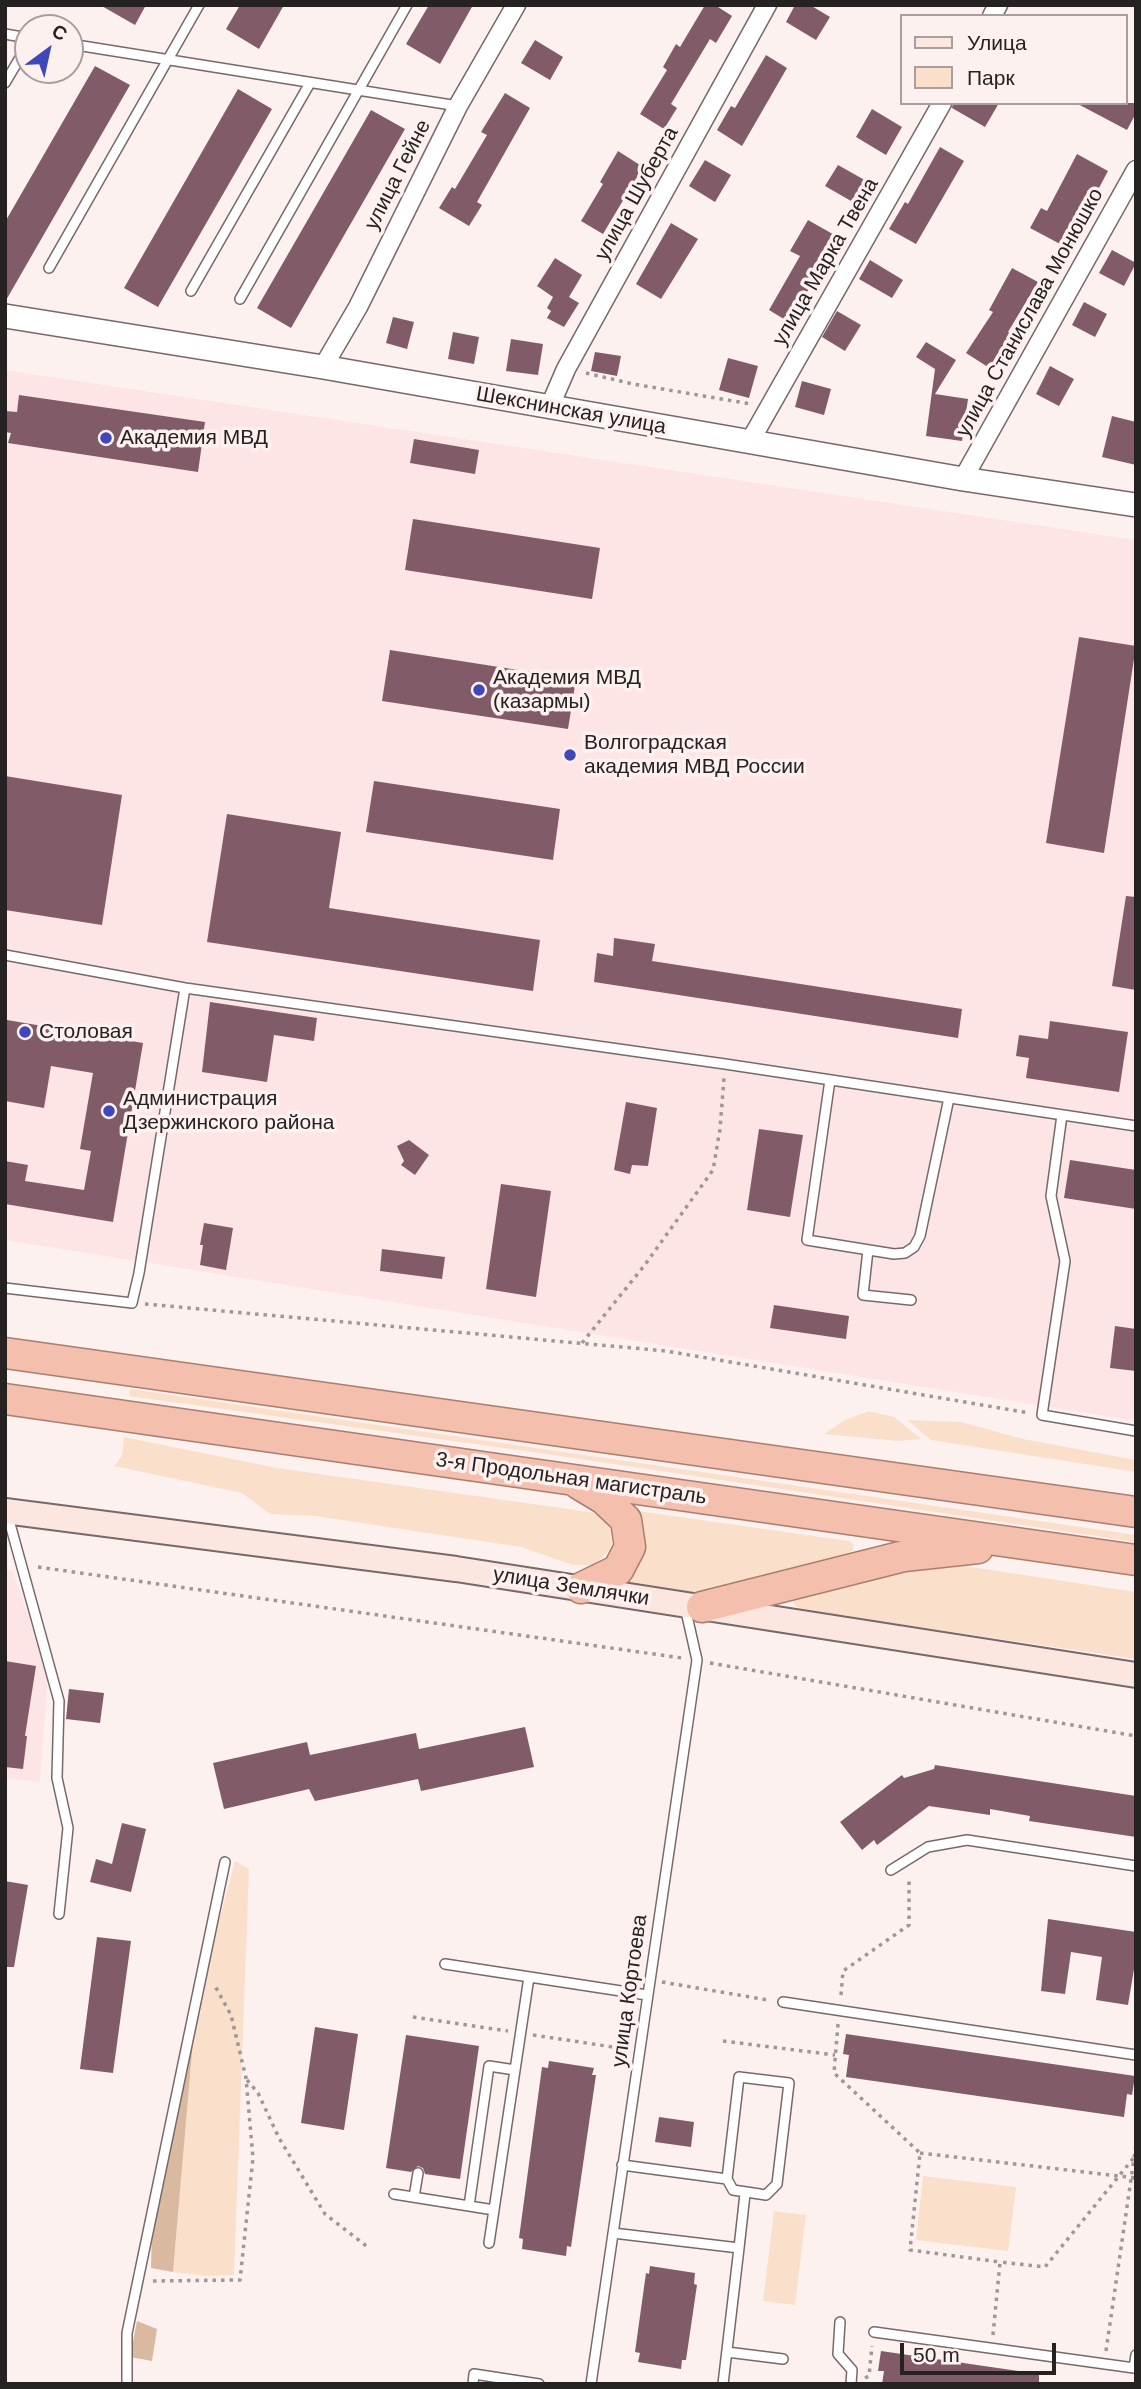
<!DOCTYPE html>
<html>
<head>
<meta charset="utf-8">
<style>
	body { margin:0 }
	#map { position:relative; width:1141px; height:2389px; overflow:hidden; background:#fdf1f0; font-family:Arial,sans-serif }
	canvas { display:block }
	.frame { position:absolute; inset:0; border:7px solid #272222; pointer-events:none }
	.legend { position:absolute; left:900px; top:14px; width:228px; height:91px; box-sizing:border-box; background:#fdf1f0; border:2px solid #a79e9e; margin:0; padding:9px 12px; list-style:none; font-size:21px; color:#272222 }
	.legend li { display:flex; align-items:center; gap:14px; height:35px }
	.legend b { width:35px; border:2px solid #a79e9e }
	.north { position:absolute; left:14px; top:14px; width:70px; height:70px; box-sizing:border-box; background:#fdf1f0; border:2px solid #a79e9e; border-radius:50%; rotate:33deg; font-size:19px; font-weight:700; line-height:28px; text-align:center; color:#272222 }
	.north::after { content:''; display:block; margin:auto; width:24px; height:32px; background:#3f47bb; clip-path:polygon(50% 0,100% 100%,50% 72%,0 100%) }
	.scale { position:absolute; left:900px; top:2343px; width:156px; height:32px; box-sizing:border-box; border:4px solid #272222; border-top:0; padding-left:9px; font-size:21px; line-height:24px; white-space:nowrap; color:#272222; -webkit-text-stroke:5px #fdf1f0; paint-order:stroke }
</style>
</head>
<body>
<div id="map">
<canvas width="1141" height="2389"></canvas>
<div class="frame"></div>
<ul class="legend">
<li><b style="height:9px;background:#fbe7e0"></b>Улица</li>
<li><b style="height:19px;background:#fae0ca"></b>Парк</li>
</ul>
<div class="north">С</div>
<div class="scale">50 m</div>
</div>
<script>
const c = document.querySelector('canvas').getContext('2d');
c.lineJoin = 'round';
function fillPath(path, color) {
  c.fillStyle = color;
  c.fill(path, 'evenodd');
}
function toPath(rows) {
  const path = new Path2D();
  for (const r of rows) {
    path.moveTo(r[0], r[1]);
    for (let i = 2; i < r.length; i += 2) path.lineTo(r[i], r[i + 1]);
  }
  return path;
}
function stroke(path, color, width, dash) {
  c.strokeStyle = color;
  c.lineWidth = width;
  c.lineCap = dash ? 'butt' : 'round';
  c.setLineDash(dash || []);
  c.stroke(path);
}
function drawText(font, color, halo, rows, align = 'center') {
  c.font = font + ' Arial,sans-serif';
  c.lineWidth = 7;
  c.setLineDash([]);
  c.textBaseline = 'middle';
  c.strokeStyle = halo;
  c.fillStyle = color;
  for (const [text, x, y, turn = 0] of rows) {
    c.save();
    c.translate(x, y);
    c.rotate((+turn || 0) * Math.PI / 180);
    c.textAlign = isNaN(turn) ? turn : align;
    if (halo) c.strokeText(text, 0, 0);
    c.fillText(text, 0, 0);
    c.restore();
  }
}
const built = toPath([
	[5,370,1136,540,1136,1421,5,1240],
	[5,1569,13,1571,48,1674,40,1782,5,1778]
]);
const green = toPath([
	[130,1389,1136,1535,1136,1542,540,1453,129,1396],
	[869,1411,894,1417,921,1439,898,1441,824,1434,845,1420],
	[907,1420,961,1422,1023,1439,1136,1460,1136,1472,931,1440],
	[124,1437,277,1468,590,1512,598,1515,605,1521,610,1529,612,1542,609,1551,597,1562,590,1565,573,1565,521,1547,315,1516,270,1514,242,1493,114,1466,122,1456],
	[631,1510,849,1541,854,1544,853,1550,845,1557,693,1595,615,1583],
	[919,1561,958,1565,1136,1592,1136,1659,815,1612,796,1607,793,1601,799,1595],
	[235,1861,249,1869,234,2275,205,2276,173,2272,195,2018,204,1977],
	[923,2176,1016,2187,1008,2251,916,2240],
	[774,2211,806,2215,795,2305,763,2301]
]);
const forest = toPath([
	[195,2018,173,2272,151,2268,152,2228],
	[137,2321,157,2329,152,2361,130,2357]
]);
const building = toPath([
	[100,5,146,5,135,25],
	[240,5,284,5,259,49,226,29],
	[429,5,473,5,440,64,406,44],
	[705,5,715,5,732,16,716,43,710,39,671,104,677,108,664,129,640,114,667,70,663,67,676,44,680,47],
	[795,5,810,5,830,17,816,40,786,22],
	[535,40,563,57,550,80,521,63],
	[766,55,787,68,742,146,717,130,731,106,735,108],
	[95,66,130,85,5,302,5,222],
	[238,89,272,109,158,307,124,288],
	[505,93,530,108,477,202,482,205,469,226,439,208,452,187,455,189,487,135,481,132],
	[953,103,999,103,985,127,952,108],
	[1076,103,1136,103,1136,113,1127,130],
	[872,109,902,127,886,155,856,137],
	[371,110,405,129,291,328,257,308],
	[940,147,964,161,916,244,889,229,905,202,908,204],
	[618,151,643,167,603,234,581,221,603,184,600,182],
	[1077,154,1108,171,1090,205,1084,202,1062,245,1030,228,1041,208,1047,211],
	[705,160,731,175,715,202,689,186],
	[838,165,870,183,858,205,825,186],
	[808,220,838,237,806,294,809,295,792,324,769,310,800,256,790,251],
	[671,223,698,239,661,299,636,284],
	[1112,250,1136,263,1124,286,1099,273],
	[555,258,582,275,569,297,579,303,564,327,547,318,551,311,547,308,553,297,537,286],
	[870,260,903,280,892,298,859,279],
	[1012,268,1038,282,1008,332,1013,335,991,369,966,353,993,312,989,310],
	[1084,302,1107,314,1095,337,1072,325],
	[837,311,861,325,845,351,822,337],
	[393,317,414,322,407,349,386,343],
	[453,332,479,337,474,364,448,359],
	[511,339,543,344,538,375,506,371],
	[926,342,956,360,935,394,968,399,962,441,926,436,935,369,916,357],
	[595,352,621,356,617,376,591,371],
	[728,358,758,366,749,398,719,390],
	[1050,366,1074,379,1059,406,1036,394],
	[802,381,831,389,824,415,795,407],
	[19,395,205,422,198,472,8,443,11,433,5,432,5,411,17,412],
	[1112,416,1136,422,1136,465,1102,457],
	[414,439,479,450,475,474,410,463],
	[413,519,600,548,592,599,405,570],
	[1079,637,1136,646,1104,853,1046,843],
	[390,650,576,679,568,729,382,701],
	[5,776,122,795,102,925,5,910],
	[374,781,560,809,553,860,366,832],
	[227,814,341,832,329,908,540,940,533,991,207,942],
	[1126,896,1136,897,1136,990,1112,986],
	[614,938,655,944,652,961,962,1009,958,1038,594,982,597,953,613,956],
	[210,1002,317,1018,314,1041,274,1035,267,1082,202,1072],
	[7,1020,143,1043,113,1222,5,1204,5,1161,28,1165,25,1181,84,1190,91,1151,80,1149,93,1073,51,1066,44,1108,5,1101],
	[1050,1021,1128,1032,1119,1092,1026,1078,1029,1058,1016,1056,1019,1035,1048,1039],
	[626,1102,657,1108,648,1166,632,1165,630,1174,614,1170],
	[759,1129,803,1135,790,1217,747,1210],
	[409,1140,429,1155,415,1175,401,1165,404,1161,397,1146],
	[1070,1160,1136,1170,1136,1209,1064,1198],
	[501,1184,551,1191,536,1297,486,1289],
	[204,1223,233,1228,226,1270,200,1265,203,1245,200,1245],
	[382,1249,445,1257,442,1279,380,1271],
	[774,1305,849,1316,846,1339,770,1328],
	[1115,1326,1136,1329,1136,1371,1110,1368],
	[5,1661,36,1666,25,1736,27,1736,23,1769,5,1767],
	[69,1689,104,1693,100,1723,66,1719],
	[525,1727,534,1767,421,1791,418,1779,315,1801,309,1789,224,1809,213,1763,307,1742,310,1755,416,1733,419,1749],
	[935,1765,1136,1796,1136,1837,1029,1821,1030,1816,990,1809,990,1815,929,1806,877,1845,874,1840,862,1850,840,1822,902,1775,904,1778,934,1769],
	[122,1823,146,1829,131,1892,90,1882,96,1859,112,1864],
	[5,1881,28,1885,14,1967,5,1967],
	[1048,1919,1136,1932,1136,1957,1128,2005,1096,2000,1102,1957,1071,1952,1065,1994,1041,1991],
	[97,1937,131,1941,113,2073,80,2069],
	[315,2027,358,2034,344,2130,301,2123],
	[846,2034,1135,2076,1132,2095,1127,2094,1124,2117,846,2077,849,2055,843,2054],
	[406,2035,479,2046,460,2179,425,2174,423,2168,418,2166,411,2172,386,2168],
	[549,2061,594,2068,592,2075,596,2075,571,2247,567,2246,566,2256,522,2249,523,2239,519,2238,542,2067,548,2068],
	[659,2117,694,2122,691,2147,655,2142],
	[650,2266,695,2273,694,2284,697,2285,686,2360,682,2360,681,2369,638,2362,640,2353,635,2352,646,2273,649,2274],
	[881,2351,1039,2374,1039,2384,882,2384,884,2371,878,2371]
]);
const path = toPath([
	[586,373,633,384,751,404],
	[145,1304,666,1351,1029,1413],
	[582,1343,644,1266,713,1170,720,1129,724,1078],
	[38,1567,682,1658],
	[710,1663,1136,1736],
	[662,1982,768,2000],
	[841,1995,843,1971,909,1925,909,1877],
	[413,2017,508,2031],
	[838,2024,834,2073,920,2153,910,2250,1000,2262],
	[533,2035,626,2049],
	[723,2041,835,2055],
	[247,2080,258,2093,279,2138,325,2214,369,2248],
	[920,2153,1136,2178],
	[153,2281,240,2280,253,2158,246,2078,231,2015,215,1986],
	[993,2335,1000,2262,1045,2267,1136,2155],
	[1106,2351,1136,2145],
	[865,2378,869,2376,872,2346]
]);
const service = toPath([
	[5,34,28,38],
	[70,44,458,106],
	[5,83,28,44],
	[49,268,199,5],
	[191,291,310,83],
	[240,299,407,5],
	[5,955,185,988,725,1064,1136,1126],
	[830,1080,807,1240,894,1254,905,1253,914,1247,920,1236,949,1098],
	[1062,1115,1051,1196,1065,1261,1042,1415,1136,1431],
	[868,1250,863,1295,911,1300],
	[5,1288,132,1303,139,1273,185,988],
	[7,1513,59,1701,57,1778,68,1828,59,1914],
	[891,1870,928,1847,967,1840,1136,1866],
	[445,1964,647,1995],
	[783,2002,1136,2055],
	[739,2077,789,2083,777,2184,766,2195,733,2190,727,2179,739,2077],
	[622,2165,727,2179],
	[394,2194,494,2210],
	[414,2197,418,2173],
	[469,2206,489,2066,515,2070],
	[613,2233,739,2248,723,2384],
	[489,2243,529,1977],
	[739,2248,745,2194],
	[840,2322,838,2354,852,2370,851,2384],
	[874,2332,1134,2368,1136,2355],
	[727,2352,783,2359],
	[127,2384,127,2333,225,1862],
	[473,2384,474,2374,539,2384],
	[591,2384,697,1660,685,1607]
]);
const minor = toPath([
	[992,16,998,5],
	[323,367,358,307,458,106,516,5],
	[550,406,566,369,767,5],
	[749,443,942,103],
	[963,479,1136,170]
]);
const tertiary = toPath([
	[5,316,323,367,963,479,1136,505]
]);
const secondary = toPath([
	[5,1511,456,1569,1136,1675]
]);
const trunk = toPath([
	[5,1353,1136,1512],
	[5,1399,1136,1560],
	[579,1484,604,1499,626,1520,630,1547,618,1570,581,1588],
	[702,1607,904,1556,978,1548]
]);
const markers = [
	[106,438,7,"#3f47bb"],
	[479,690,7,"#3f47bb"],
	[570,755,7,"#3f47bb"],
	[25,1032,7,"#3f47bb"],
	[109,1111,7,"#3f47bb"]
];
const streetNames = [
	["улица Гейне",398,175,-63],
	["улица Шуберта",637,194,-61],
	["улица Марка Твена",826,262,-60],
	["улица Станислава Монюшко",1030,313,-61],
	["Шекснинская улица",571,411,10],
	["3-я Продольная магистраль",571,1479,8],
	["улица Землячки",571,1587,9],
	["улица Кортоева",630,1991,-82]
];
const poiNames = [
	["Академия МВД",120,438],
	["Академия МВД",493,678],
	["(казармы)",493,702],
	["Волгоградская",584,743],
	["академия МВД России",584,767],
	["Столовая",39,1032],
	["Администрация",123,1099],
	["Дзержинского района",123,1123]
];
fillPath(built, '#fee5e5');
fillPath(green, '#fae0ca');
fillPath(forest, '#d9b99f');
fillPath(building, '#815c68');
stroke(service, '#776969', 12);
stroke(minor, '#776969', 21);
stroke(tertiary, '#776969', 26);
stroke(secondary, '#776969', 28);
stroke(trunk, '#aa7e6f', 33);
stroke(path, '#9f9696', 3.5, [3.5, 5]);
stroke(service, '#fff', 9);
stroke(minor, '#fff', 18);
stroke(tertiary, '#fff', 23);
stroke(secondary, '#fbe7e0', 24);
stroke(trunk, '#f4bfac', 30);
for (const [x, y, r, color] of markers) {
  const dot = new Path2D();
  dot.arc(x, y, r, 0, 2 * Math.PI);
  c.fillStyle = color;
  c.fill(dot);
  stroke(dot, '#fdf1f0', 2.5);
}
drawText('21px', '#272222', '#fdf1f0', streetNames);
drawText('21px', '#272222', '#fdf1f0', poiNames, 'left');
</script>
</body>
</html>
